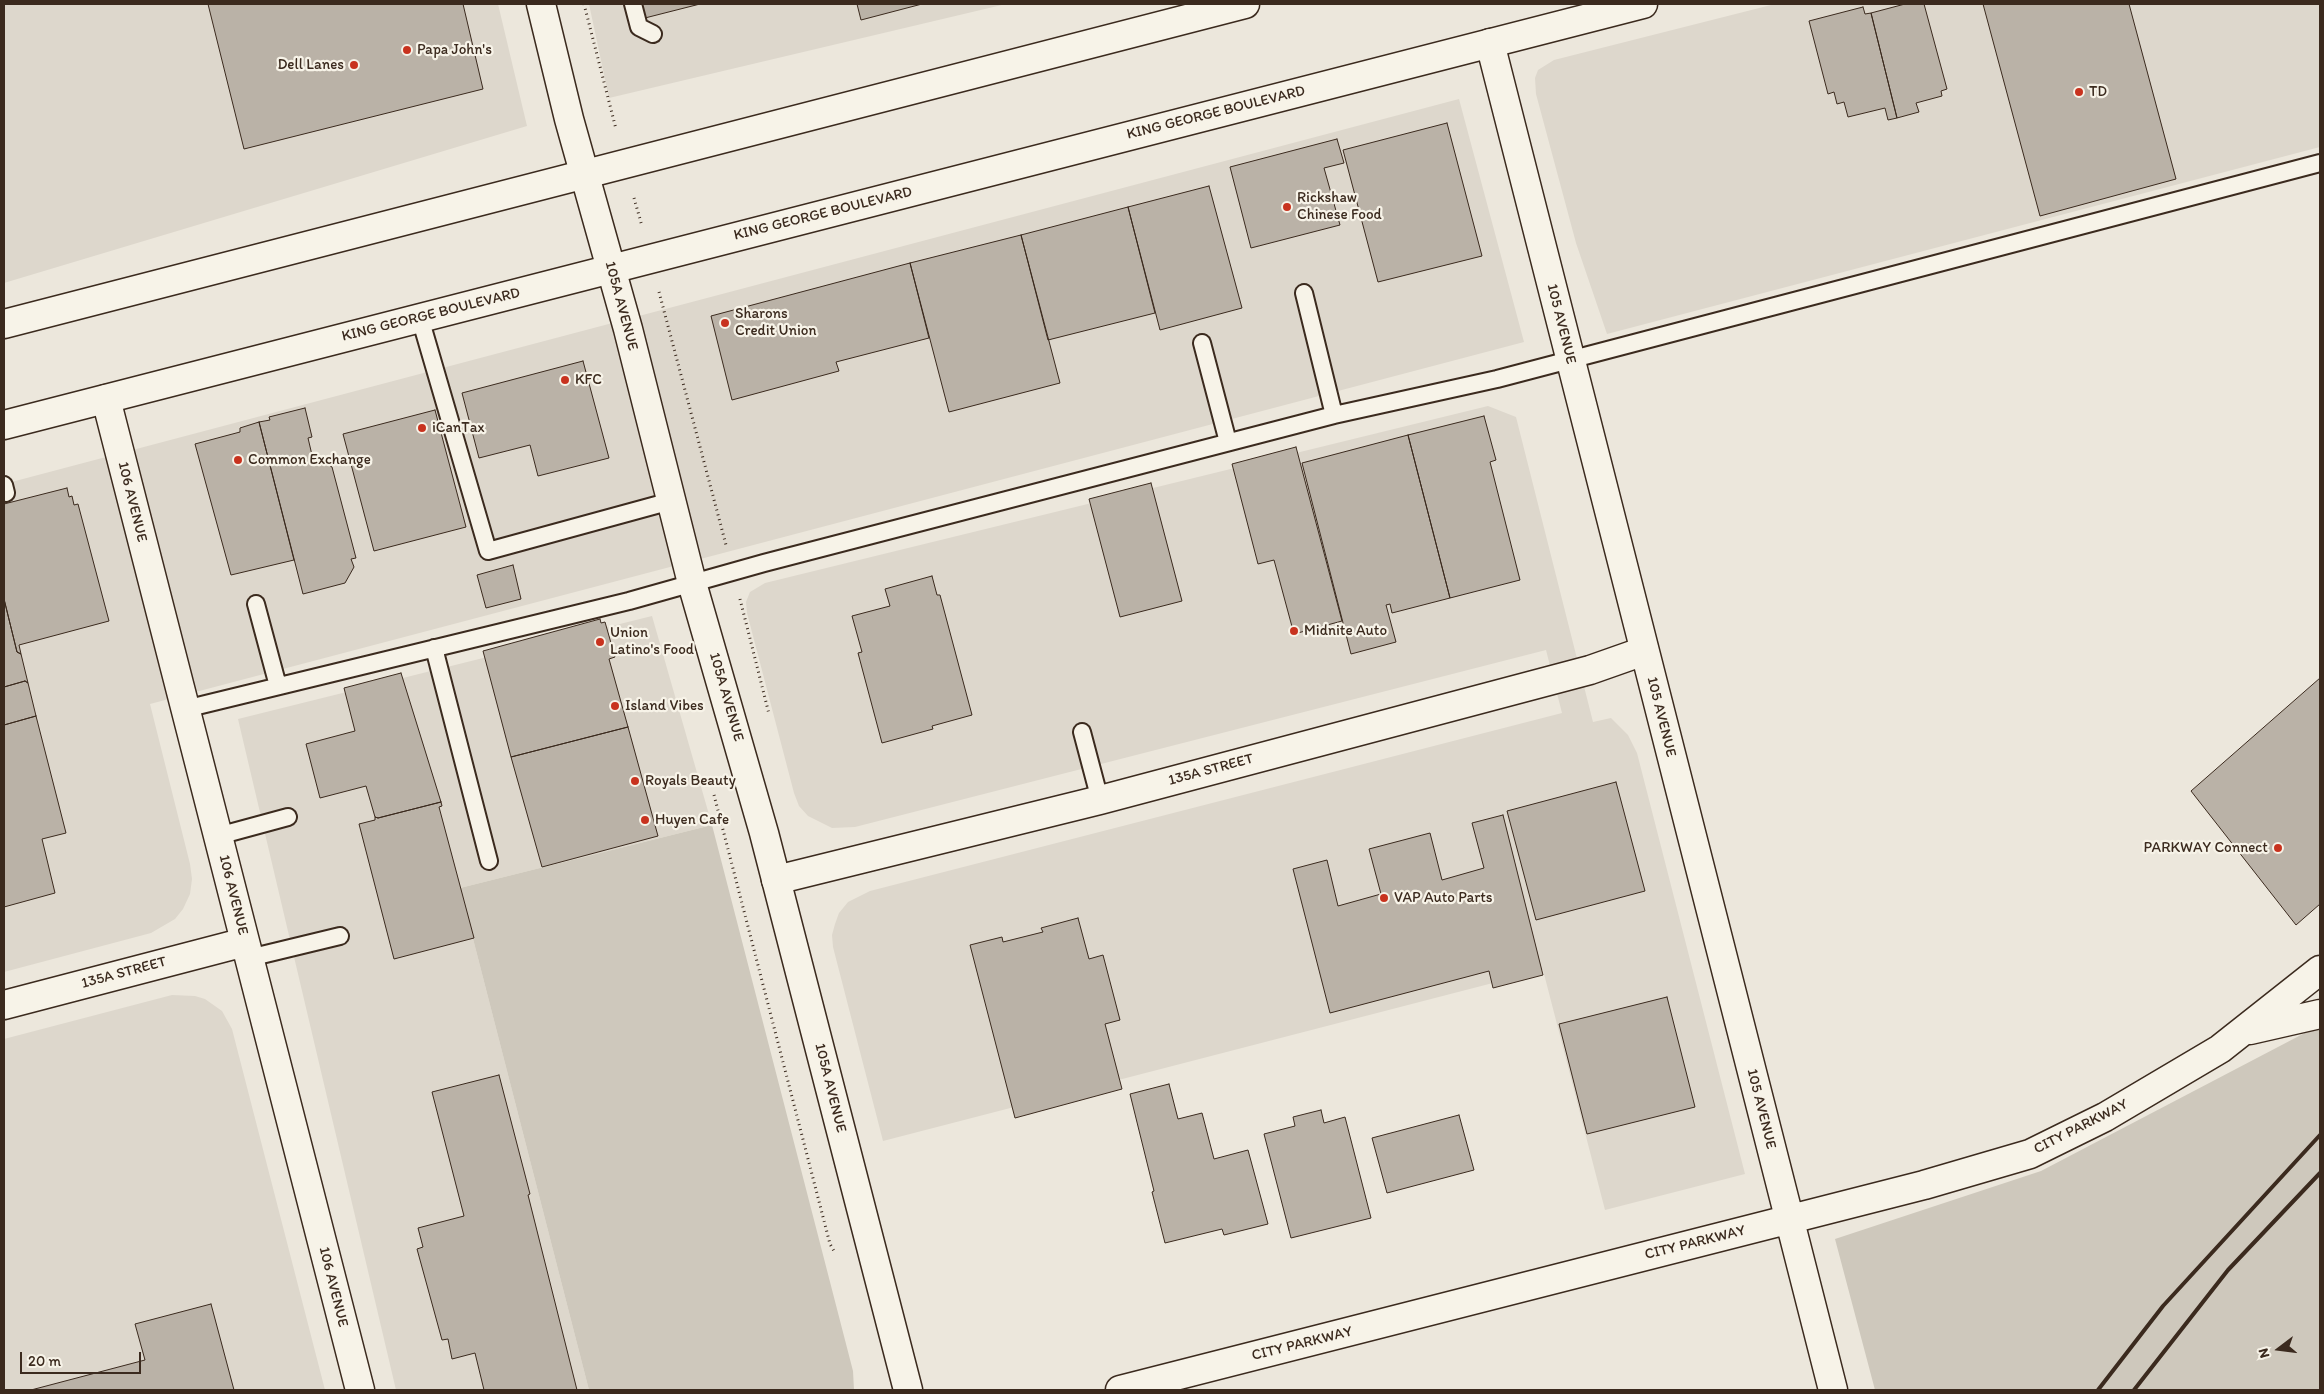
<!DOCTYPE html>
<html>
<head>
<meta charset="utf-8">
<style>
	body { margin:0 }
	#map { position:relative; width:2324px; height:1394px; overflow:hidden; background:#ece7dc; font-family:Itim,sans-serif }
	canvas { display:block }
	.frame { position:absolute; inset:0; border:5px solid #3b2a1e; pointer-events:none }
	.north { position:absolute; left:2254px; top:1324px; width:50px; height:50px; -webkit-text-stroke:4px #f7f3e8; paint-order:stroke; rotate:255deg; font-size:14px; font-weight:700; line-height:20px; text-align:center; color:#3b2a1e }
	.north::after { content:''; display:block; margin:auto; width:18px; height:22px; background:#3b2a1e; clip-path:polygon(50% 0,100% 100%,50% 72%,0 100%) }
	.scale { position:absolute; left:20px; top:1352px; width:121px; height:22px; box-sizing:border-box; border:2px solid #3b2a1e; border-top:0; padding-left:6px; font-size:15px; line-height:18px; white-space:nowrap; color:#3b2a1e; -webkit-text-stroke:4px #f7f3e8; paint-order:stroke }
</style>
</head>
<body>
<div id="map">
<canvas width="2324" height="1394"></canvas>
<div class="frame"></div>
<div class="north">N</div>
<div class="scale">20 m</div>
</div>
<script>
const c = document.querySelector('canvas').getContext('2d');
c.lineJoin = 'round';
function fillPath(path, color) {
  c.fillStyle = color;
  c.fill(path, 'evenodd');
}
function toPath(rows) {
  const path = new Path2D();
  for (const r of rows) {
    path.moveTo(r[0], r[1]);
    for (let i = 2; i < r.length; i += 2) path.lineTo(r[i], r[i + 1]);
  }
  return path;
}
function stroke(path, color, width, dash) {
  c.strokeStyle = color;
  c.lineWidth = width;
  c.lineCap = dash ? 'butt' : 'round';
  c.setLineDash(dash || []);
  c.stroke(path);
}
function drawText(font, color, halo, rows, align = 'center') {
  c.font = font + ' Itim,sans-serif';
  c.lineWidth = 4.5;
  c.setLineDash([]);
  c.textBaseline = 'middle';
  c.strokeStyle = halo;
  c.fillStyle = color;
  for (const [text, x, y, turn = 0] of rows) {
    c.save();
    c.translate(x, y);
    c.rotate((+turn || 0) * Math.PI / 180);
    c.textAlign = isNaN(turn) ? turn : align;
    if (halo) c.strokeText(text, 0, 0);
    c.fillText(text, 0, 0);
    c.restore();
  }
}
const built = toPath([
	[4,4,498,4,527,126,4,283],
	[589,4,1006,4,609,98],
	[1775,4,2320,4,2320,147,1607,334,1576,243,1536,94,1535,78,1538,70,1554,60],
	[1459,99,1524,342,150,704,190,864,192,879,190,894,183,909,175,919,151,933,4,972,4,484],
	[1488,406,1516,417,1593,722,1611,718,1628,735,1637,753,1745,1174,1605,1210,1543,970,883,1141,833,947,832,935,835,924,839,913,848,902,870,891,1562,713,1546,650,855,827,832,828,808,816,799,806,794,793,747,613,746,602,750,592,765,583],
	[652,616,712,825,460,888,589,1390,396,1390,238,719],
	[172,995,195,996,205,999,222,1011,232,1029,325,1390,4,1390,4,1039]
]);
const green = toPath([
	[712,825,853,1371,854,1390,589,1390,460,888],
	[2320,1025,2320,1390,1875,1390,1835,1239,2041,1171]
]);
const building = toPath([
	[208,4,463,4,483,89,244,149,208,4],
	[637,4,700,4,641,19,637,4],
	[857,4,922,4,861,20,857,4],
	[1905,4,1924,4,1947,89,1941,91,1942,96,1916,103,1919,112,1897,118,1871,13,1905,4],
	[1983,4,2129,4,2176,179,2040,216,1983,4],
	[1863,7,1865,14,1871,13,1897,118,1888,120,1885,108,1848,117,1844,102,1837,104,1834,92,1828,94,1809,21,1863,7],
	[1447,123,1482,256,1378,282,1343,150,1447,123],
	[1337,139,1344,163,1324,168,1340,225,1251,248,1230,167,1337,139],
	[1209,186,1242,308,1160,330,1128,207,1209,186],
	[1128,207,1155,313,1048,340,1021,235,1128,207],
	[1021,235,1060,383,949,412,910,263,1021,235],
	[910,263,929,338,836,362,839,371,732,400,711,316,910,263],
	[583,361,609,458,538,476,530,445,479,458,462,393,583,361],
	[305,408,312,437,308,438,312,455,332,467,356,558,351,559,354,567,345,583,303,594,259,422,270,420,269,417,305,408],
	[435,410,466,527,374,551,343,434,435,410],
	[1484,416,1496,460,1490,462,1520,580,1450,598,1408,435,1484,416],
	[259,422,294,560,231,575,195,444,240,432,240,428,259,422],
	[1408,435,1450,598,1392,613,1390,604,1386,605,1396,642,1351,654,1302,463,1408,435],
	[1296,447,1342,621,1294,634,1274,560,1258,564,1232,464,1296,447],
	[1151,483,1182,601,1120,617,1089,499,1151,483],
	[67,488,69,497,72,496,74,505,78,504,109,621,19,645,21,654,17,652,4,599,4,504,67,488],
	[513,565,521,599,486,608,477,575,513,565],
	[932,576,937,595,940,595,972,715,932,726,933,729,882,743,858,653,862,652,852,616,890,606,885,589,932,576],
	[4,599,17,652,21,654,28,683,25,681,4,687,4,599],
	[600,619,601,623,605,622,615,657,609,659,628,727,511,757,483,651,600,619],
	[401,673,441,802,378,818,375,817,366,786,320,798,306,744,355,731,344,688,401,673],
	[2320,678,2320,904,2296,925,2191,791,2320,678],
	[25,681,28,683,36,716,4,725,4,687,25,681],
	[36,716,66,833,42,839,55,893,4,907,4,725,36,716],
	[628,727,658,836,542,867,511,757,628,727],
	[1616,782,1645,891,1536,920,1507,811,1616,782],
	[441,802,442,806,439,807,474,938,394,959,359,824,375,820,375,817,378,818,441,802],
	[1503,815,1543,975,1493,988,1489,971,1330,1013,1293,869,1327,860,1338,906,1381,894,1369,849,1430,833,1442,880,1484,868,1472,823,1503,815],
	[1078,918,1089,959,1103,955,1120,1020,1105,1024,1122,1089,1015,1118,970,945,1002,937,1003,942,1043,932,1041,928,1078,918],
	[1667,997,1695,1107,1587,1134,1559,1024,1667,997],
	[499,1075,530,1194,528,1195,577,1390,484,1390,475,1353,452,1359,448,1339,442,1340,417,1249,423,1247,418,1228,464,1216,432,1092,499,1075],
	[1169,1084,1178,1119,1202,1113,1214,1159,1248,1150,1268,1224,1224,1235,1222,1229,1165,1243,1152,1192,1154,1191,1130,1094,1169,1084],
	[1321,1110,1324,1123,1345,1117,1371,1218,1291,1238,1264,1134,1295,1126,1293,1117,1321,1110],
	[1459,1115,1474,1170,1387,1193,1372,1138,1459,1115],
	[211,1304,234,1390,31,1390,145,1360,135,1324,211,1304]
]);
const path = toPath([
	[584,4,616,129],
	[634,198,642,226],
	[659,292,726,545],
	[740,599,769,714],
	[714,795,830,1244,834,1251]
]);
const lane = toPath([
	[633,4,639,27,653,34],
	[1304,293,1334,415],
	[420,318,488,551,671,501],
	[1202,343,1228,442],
	[4,485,6,493],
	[256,604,278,686],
	[434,648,489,861],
	[185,709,629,601,764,563,1334,415,1497,379,2320,163],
	[1082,732,1100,800],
	[218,836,288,817],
	[249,958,340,936]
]);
const street = toPath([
	[776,880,1100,800,1590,670,1644,651]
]);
const secondary = toPath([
	[541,4,569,119,628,329,692,583,764,833,908,1390],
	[1490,43,1833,1390],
	[106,399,360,1390],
	[4,1005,245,942],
	[2250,1030,2320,1014],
	[1120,1390,1924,1185,2030,1154,2105,1117,2220,1049,2320,970]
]);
const primary = toPath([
	[4,324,1245,4],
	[4,425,1643,4]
]);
const rail = toPath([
	[2098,1390,2163,1306,2320,1135],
	[2134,1390,2228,1270,2320,1173]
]);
const markers = [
	[407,50,5,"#c8321e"],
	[354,65,5,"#c8321e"],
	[2079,92,5,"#c8321e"],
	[1287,207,5,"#c8321e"],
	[725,323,5,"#c8321e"],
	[565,380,5,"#c8321e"],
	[422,428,5,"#c8321e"],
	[238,460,5,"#c8321e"],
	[1294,631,5,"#c8321e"],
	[600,642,5,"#c8321e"],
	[615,706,5,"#c8321e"],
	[635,781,5,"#c8321e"],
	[645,820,5,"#c8321e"],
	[2278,848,5,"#c8321e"],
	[1384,898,5,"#c8321e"]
];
const poiNames = [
	["Papa John's",417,50],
	["Dell Lanes",344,65,"right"],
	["TD",2089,92],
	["Rickshaw",1297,198],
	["Chinese Food",1297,215],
	["Sharons",735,314],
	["Credit Union",735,331],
	["KFC",575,380],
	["iCanTax",432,428],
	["Common Exchange",248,460],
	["Midnite Auto",1304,631],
	["Union",610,633],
	["Latino's Food",610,650],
	["Island Vibes",625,706],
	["Royals Beauty",645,781],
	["Huyen Cafe",655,820],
	["PARKWAY Connect",2268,848,"right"],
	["VAP Auto Parts",1394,898]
];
const streetNames = [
	["KING GEORGE BOULEVARD",1216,113,-14],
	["KING GEORGE BOULEVARD",823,214,-14],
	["105A AVENUE",621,306,75],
	["KING GEORGE BOULEVARD",431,315,-14],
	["105 AVENUE",1561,324,76],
	["106 AVENUE",132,502,76],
	["105A AVENUE",726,697,74],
	["105 AVENUE",1661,717,76],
	["135A STREET",1211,770,-15],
	["106 AVENUE",233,895,76],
	["135A STREET",124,973,-15],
	["105A AVENUE",830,1088,76],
	["105 AVENUE",1761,1109,76],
	["CITY PARKWAY",2081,1127,-27],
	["CITY PARKWAY",1695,1243,-14],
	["106 AVENUE",333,1287,76],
	["CITY PARKWAY",1302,1344,-14]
];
fillPath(built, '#ddd7cc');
fillPath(green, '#cec8bc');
fillPath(building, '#bab2a7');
stroke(building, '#3b2a1e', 1);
stroke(lane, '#3b2a1e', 20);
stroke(street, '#3b2a1e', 31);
stroke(secondary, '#3b2a1e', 31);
stroke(primary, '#3b2a1e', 31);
stroke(path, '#3b2a1e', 3, [1, 4]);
stroke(lane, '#f7f3e8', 16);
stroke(street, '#f7f3e8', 28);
stroke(secondary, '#f7f3e8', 28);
stroke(primary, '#f7f3e8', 28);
stroke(rail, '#3b2a1e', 4);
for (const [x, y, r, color] of markers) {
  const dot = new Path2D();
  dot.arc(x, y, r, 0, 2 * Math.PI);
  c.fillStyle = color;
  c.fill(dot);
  stroke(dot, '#f7f3e8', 2);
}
drawText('15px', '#3b2a1e', '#f7f3e8', poiNames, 'left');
drawText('15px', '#3b2a1e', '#f7f3e8', streetNames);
</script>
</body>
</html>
